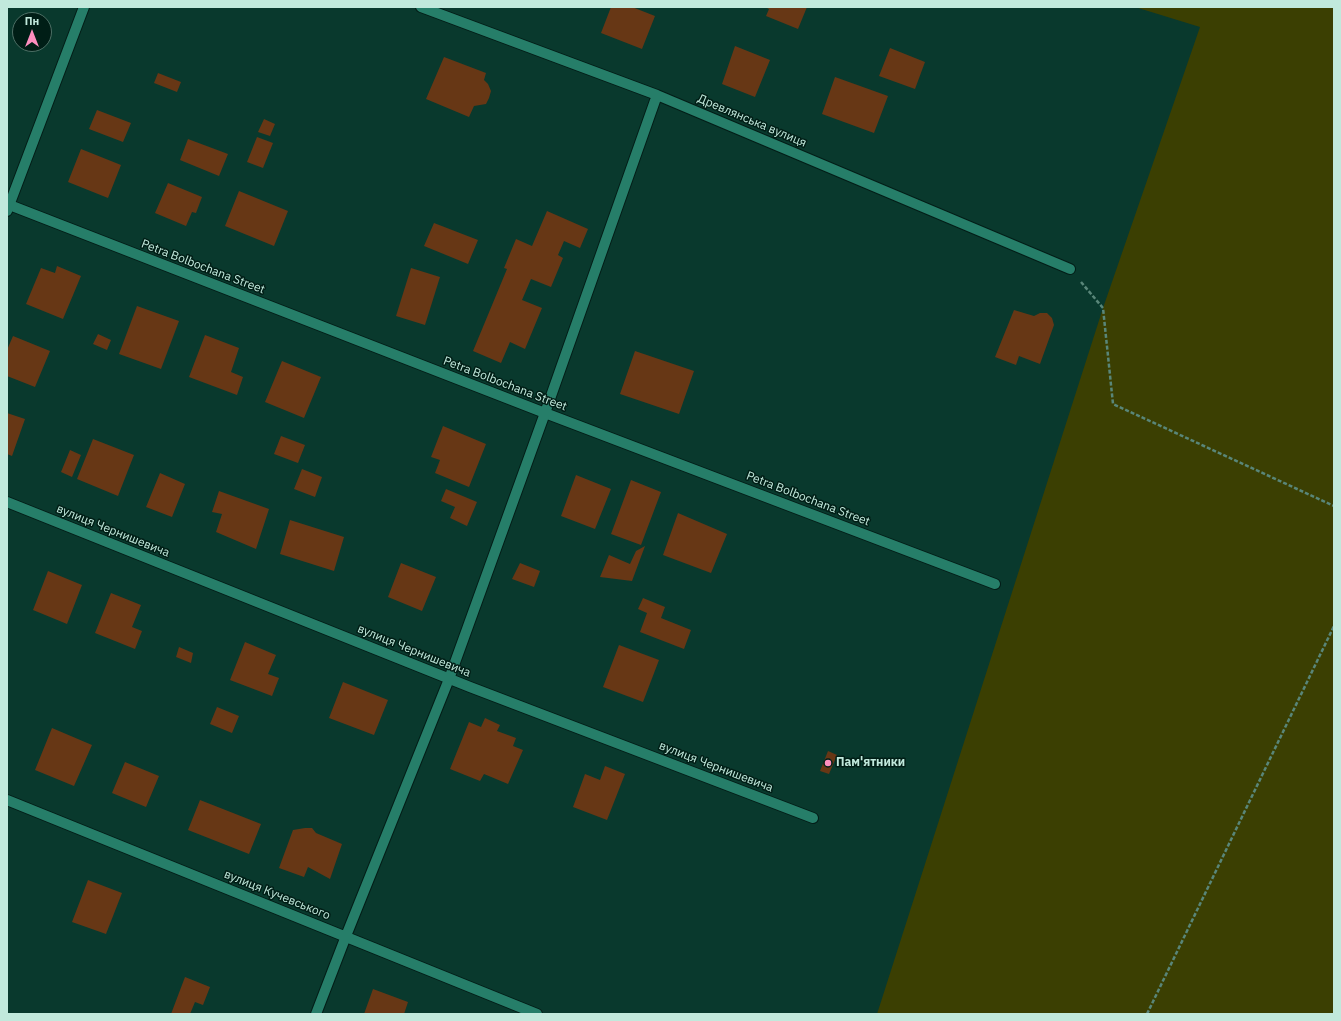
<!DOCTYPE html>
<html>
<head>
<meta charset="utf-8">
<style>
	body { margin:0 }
	#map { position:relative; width:1341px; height:1021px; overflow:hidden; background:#09392d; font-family:"IBM Plex Sans",sans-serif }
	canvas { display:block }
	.frame { position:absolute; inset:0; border:8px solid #c1e9dc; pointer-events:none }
	.north { position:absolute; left:12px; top:12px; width:40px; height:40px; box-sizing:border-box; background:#001e16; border:1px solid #4d6f65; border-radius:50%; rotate:0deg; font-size:11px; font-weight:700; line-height:16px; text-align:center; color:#c1e9dc }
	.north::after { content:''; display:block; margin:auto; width:14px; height:18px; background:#fd8ebf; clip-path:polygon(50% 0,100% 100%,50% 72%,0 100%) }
</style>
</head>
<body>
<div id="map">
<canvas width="1341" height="1021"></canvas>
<div class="frame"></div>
<div class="north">Пн</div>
</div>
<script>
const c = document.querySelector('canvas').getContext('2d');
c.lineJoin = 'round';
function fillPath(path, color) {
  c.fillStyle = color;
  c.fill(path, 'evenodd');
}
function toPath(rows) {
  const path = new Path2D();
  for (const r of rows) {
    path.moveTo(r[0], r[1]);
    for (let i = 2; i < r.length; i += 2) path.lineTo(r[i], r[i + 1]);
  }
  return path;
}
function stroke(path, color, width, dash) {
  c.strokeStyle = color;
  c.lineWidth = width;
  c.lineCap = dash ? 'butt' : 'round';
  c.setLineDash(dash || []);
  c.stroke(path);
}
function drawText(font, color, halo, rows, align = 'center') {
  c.font = font + ' "IBM Plex Sans",sans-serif';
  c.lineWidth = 3;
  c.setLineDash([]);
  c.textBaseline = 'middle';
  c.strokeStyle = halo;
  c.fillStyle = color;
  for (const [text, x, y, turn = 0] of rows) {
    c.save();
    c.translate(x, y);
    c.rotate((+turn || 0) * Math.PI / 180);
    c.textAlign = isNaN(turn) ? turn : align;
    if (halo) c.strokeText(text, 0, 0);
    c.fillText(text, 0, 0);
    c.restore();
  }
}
const green = toPath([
	[1135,7,1334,7,1334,1014,877,1014,1103,308,1200,27]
]);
const building = toPath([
	[611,7,632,7,655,16,642,49,601,33],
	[765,7,807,7,798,29,766,16,769,9],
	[735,46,770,60,755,97,722,84],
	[890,48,925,62,915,89,879,76],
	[444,57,486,73,484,80,488,84,491,91,489,98,486,104,474,106,469,117,426,99],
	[158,73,181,82,177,92,154,83],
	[835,77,888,96,874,133,822,114],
	[97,110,131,123,123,142,89,129],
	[264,119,275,124,270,136,258,132],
	[257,137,273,143,263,168,247,162],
	[188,139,228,154,219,176,180,160],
	[81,149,121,165,108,198,68,182],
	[168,183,202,197,196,213,192,212,186,226,155,213],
	[239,191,288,211,274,246,225,226],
	[547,211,588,229,580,248,564,241,558,255,563,258,551,287,531,279,522,300,542,308,525,349,510,342,501,363,473,351,507,269,504,268,516,239,532,246],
	[434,223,478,240,468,264,424,246],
	[57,266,81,276,63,319,26,304,41,268,55,273],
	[411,268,440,277,425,325,396,316],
	[137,306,179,321,161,369,119,354],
	[1014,310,1034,316,1040,313,1047,313,1052,318,1054,325,1040,364,1019,356,1016,365,995,357],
	[98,334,111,340,107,350,93,344],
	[205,335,239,348,231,372,243,377,237,395,189,377],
	[13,336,50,351,35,387,7,376,7,350],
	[635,351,694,371,679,414,620,394],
	[282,361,321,377,304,418,265,402],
	[7,413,25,419,12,456,7,454],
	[443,426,486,444,469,487,435,473,440,460,431,457],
	[281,436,305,445,298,463,274,454],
	[93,439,134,455,118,496,77,479],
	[70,450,81,455,72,477,61,472],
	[302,469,322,477,315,497,294,489],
	[160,473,185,484,172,517,146,507],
	[576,475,611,489,595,529,561,516],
	[631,480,661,492,641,545,611,534],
	[446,489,477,502,467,526,450,518,455,507,441,501],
	[219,491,269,509,256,549,216,532,222,514,212,512],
	[678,513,727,534,711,573,663,555],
	[290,520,344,537,334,571,280,554],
	[645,546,632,581,600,577,609,555,630,564,636,551],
	[401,563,436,577,422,611,388,597],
	[520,563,540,571,534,587,512,579],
	[48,571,82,585,67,624,33,610],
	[111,593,141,605,132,627,142,631,135,649,95,633],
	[643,598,665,607,661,618,691,630,684,649,640,632,647,613,638,609],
	[245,642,276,655,268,674,279,678,272,696,230,680],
	[619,645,659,660,643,702,603,687],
	[179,647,193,653,191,663,176,657],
	[343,682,388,700,374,735,329,718],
	[217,707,239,716,232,733,210,724],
	[485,718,500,725,497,731,516,738,513,746,523,750,508,784,484,774,480,781,450,769,469,722,481,727],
	[52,728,92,745,74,786,35,770],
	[828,751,837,755,829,774,820,771],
	[125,762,159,776,146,807,112,793],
	[605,766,625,774,607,820,573,807,585,774,600,780],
	[200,800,261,824,249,854,188,830],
	[305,828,312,828,316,833,342,844,330,879,308,867,304,877,279,868,293,830],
	[88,880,122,893,106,934,72,922],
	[185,977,210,987,203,1005,195,1002,190,1014,171,1014],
	[373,989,408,1002,404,1014,364,1014]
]);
const path = toPath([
	[1081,282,1103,308,1113,404,1334,506],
	[1147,1014,1334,626]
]);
const minor = toPath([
	[421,7,657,95,1070,269],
	[7,204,545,413,995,584],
	[7,211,84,7],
	[7,502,470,687,813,818],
	[7,800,537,1014],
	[316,1014,346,936,449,679,545,413,657,95]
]);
const markers = [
	[828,763,4,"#fd8ebf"]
];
const streetNames = [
	["Древлянська вулиця",752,121,23],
	["Petra Bolbochana Street",203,267,21],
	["Petra Bolbochana Street",505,384,21],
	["Petra Bolbochana Street",808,499,21],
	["вулиця Чернишевича",113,531,22],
	["вулиця Чернишевича",414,651,22],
	["вулиця Чернишевича",716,767,21],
	["вулиця Кучевського",277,895,22]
];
const poiNames = [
	["Пам'ятники",836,763]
];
fillPath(green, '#3b3f02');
fillPath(building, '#673715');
stroke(minor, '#031d17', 12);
stroke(path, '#598679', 2.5, [4, 2]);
stroke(minor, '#267e69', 10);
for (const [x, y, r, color] of markers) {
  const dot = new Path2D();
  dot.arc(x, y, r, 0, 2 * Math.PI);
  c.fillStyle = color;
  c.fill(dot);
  stroke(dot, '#001e16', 1.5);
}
drawText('12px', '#c1e9dc', '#001e16', streetNames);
drawText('bold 12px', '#c1e9dc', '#001e16', poiNames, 'left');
</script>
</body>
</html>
